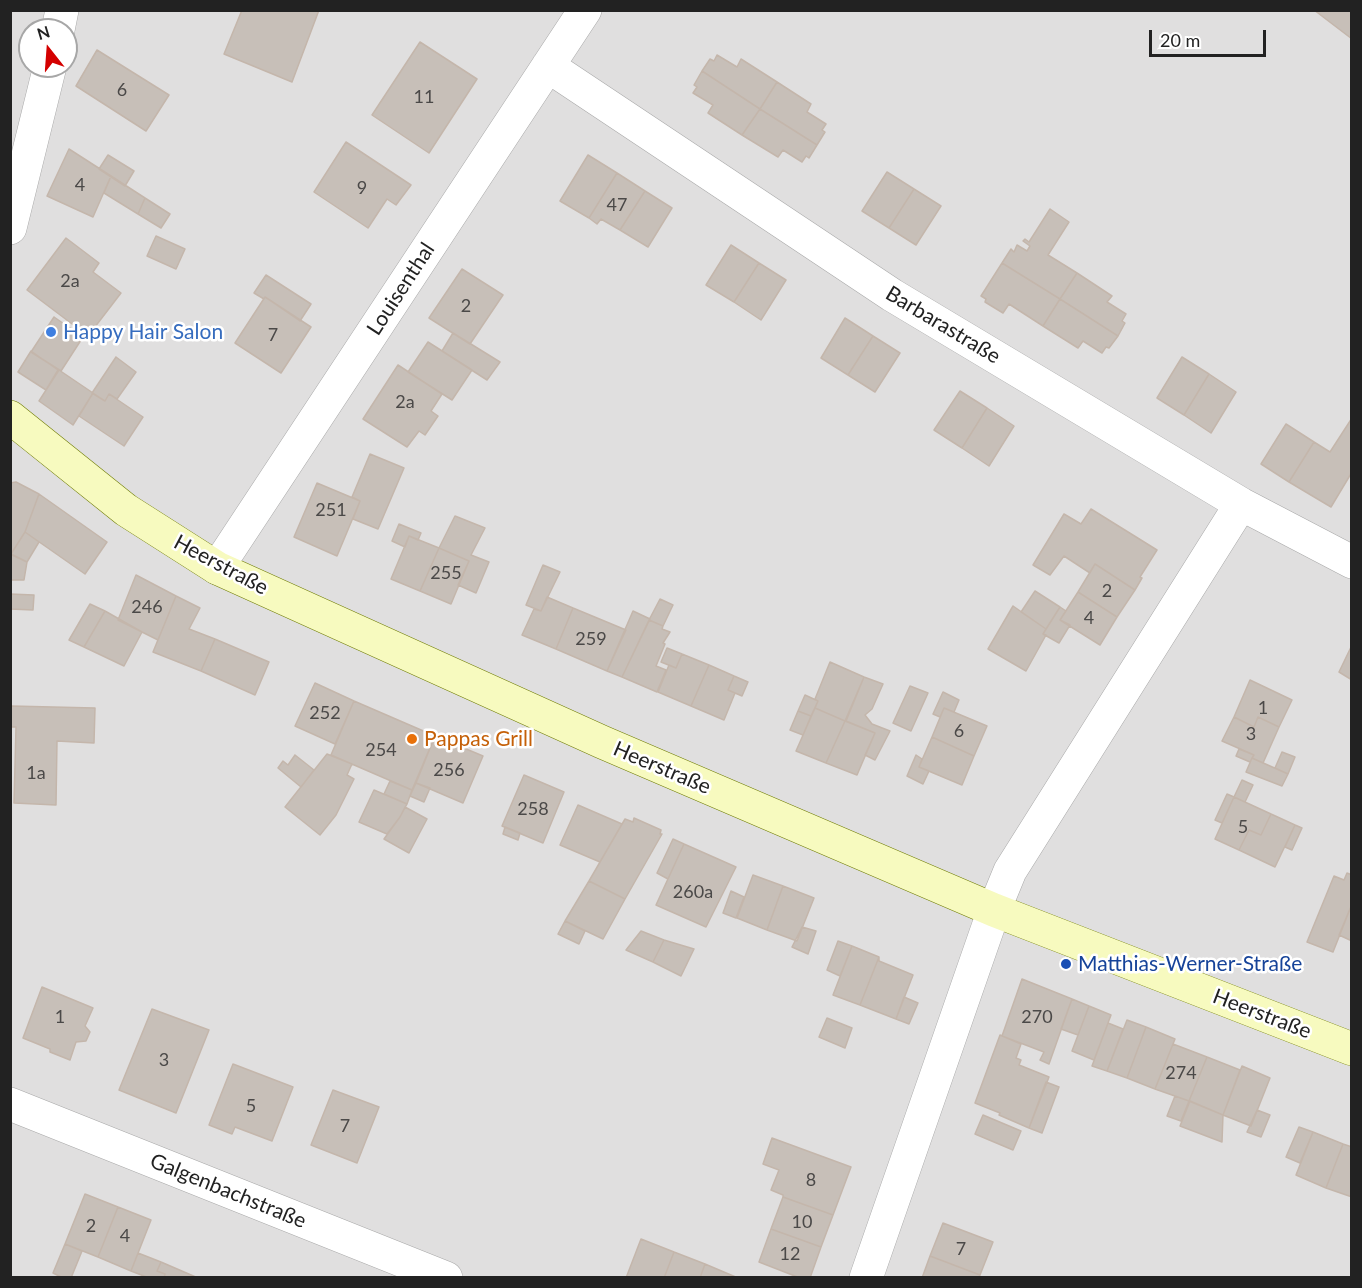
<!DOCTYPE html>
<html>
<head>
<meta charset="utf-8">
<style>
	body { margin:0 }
	#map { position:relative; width:1362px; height:1288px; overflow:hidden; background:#f2efe9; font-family:Lato,sans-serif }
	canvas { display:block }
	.frame { position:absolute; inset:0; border:12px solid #222; pointer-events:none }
	.north { position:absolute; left:18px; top:18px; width:60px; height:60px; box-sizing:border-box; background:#fff; border:2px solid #a7a7a7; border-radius:50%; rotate:343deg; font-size:16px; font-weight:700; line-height:24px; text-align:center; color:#222 }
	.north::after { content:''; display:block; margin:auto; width:21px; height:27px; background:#d40000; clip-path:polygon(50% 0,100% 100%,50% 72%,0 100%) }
	.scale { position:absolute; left:1149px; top:30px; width:117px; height:27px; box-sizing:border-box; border:3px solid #222; border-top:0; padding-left:8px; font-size:18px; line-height:21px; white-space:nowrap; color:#222; -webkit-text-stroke:4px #fff; paint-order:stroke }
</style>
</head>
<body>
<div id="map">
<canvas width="1362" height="1288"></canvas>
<div class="frame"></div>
<div class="north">N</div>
<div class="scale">20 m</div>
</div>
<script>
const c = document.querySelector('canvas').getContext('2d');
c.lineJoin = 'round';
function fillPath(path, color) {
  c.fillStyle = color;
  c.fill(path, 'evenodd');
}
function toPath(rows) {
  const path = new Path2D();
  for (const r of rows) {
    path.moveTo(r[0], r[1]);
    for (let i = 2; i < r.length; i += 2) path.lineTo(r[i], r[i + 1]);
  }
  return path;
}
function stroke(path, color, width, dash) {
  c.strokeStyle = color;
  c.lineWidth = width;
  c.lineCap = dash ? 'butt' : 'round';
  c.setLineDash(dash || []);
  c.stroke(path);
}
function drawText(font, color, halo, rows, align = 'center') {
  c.font = font + ' Lato,sans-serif';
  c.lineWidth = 5;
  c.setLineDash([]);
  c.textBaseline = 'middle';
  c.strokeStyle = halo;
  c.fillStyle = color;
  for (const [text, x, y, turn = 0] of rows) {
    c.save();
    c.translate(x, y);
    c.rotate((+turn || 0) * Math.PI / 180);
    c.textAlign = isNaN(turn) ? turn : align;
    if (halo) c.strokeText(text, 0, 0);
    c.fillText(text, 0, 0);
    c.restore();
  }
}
const residential = toPath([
	[11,11,1351,11,1351,1277,11,1277],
	[30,30,66,30,66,66,30,66]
]);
const building = toPath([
	[242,10,319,10,292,82,224,54,242,10],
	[1314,10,1352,10,1352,39,1314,10],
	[420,42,477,79,429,153,372,115,420,42],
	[97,50,169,95,146,131,76,86,97,50],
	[717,55,737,67,741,59,777,82,760,109,702,71,710,59,714,61,717,55],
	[702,71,760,109,742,135,708,113,713,105,693,93,697,87,694,85,702,71],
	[777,82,811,104,807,112,826,124,822,130,825,132,817,145,760,109,777,82],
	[760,109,817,145,809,158,806,156,802,162,783,150,778,157,742,135,760,109],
	[346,142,411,185,396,205,387,199,368,228,314,192,346,142],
	[69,149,111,176,93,217,47,196,69,149],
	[108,155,134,171,125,186,99,169,108,155],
	[588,155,617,173,589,218,560,201,588,155],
	[887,172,914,189,889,228,862,211,887,172],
	[617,173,645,191,620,230,601,219,597,224,589,218,617,173],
	[111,176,145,198,138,214,104,193,111,176],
	[914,189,941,206,916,245,889,228,914,189],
	[645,191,672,208,648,247,620,230,645,191],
	[145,198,170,214,161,228,138,214,145,198],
	[1050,209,1069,222,1048,255,1077,273,1060,299,1002,263,1011,249,1014,252,1017,245,1027,251,1030,246,1023,241,1025,239,1029,242,1050,209],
	[156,236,185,249,176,269,147,256,156,236],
	[66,238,99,263,93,272,121,293,88,336,27,290,66,238],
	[731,245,759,263,734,302,706,285,731,245],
	[759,263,786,280,761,320,734,302,759,263],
	[1002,263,1060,299,1043,326,1009,304,1003,313,985,302,986,299,981,296,1002,263],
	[462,269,503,295,470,344,429,318,462,269],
	[1077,273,1112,296,1107,302,1126,314,1122,321,1125,323,1118,336,1060,299,1077,273],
	[266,275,311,304,300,321,265,297,264,299,254,293,266,275],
	[265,297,311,327,281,373,235,343,265,297],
	[1060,299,1118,336,1109,348,1106,347,1102,353,1083,341,1078,348,1043,326,1060,299],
	[54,317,83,337,61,371,31,352,54,317],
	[845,318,873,336,848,375,821,358,845,318],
	[453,333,500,362,487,380,442,351,453,333],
	[873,336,900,353,875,392,848,375,873,336],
	[428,342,472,370,452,400,408,372,428,342],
	[31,351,58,370,46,390,18,372,31,351],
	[116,357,136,372,117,399,109,394,105,401,92,393,116,357],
	[1182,357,1209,374,1184,415,1157,398,1182,357],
	[398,365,442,394,431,411,438,416,425,435,419,431,407,447,363,419,398,365],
	[59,370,93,393,73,425,39,401,59,370],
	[1209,374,1236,392,1211,433,1184,415,1209,374],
	[960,391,987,408,962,448,934,430,960,391],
	[93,393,105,401,109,394,143,417,124,446,79,416,93,393],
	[987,408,1014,426,989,466,962,448,987,408],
	[1352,418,1352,472,1331,507,1289,482,1314,442,1330,452,1352,418],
	[1286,424,1314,442,1289,482,1261,464,1286,424],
	[370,454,404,468,378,529,353,519,360,501,352,497,370,454],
	[16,482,39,494,25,532,11,554,10,483,16,482],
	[317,483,360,501,337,556,294,537,317,483],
	[39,494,107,542,85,574,25,532,39,494],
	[1091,509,1157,550,1140,577,1142,578,1135,590,1095,564,1090,573,1064,556,1050,575,1033,565,1064,514,1081,524,1091,509],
	[455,516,485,528,471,555,489,562,476,593,458,585,469,561,439,548,455,516],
	[399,524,421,533,418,540,409,536,405,547,392,541,399,524],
	[25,532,39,542,27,562,11,554,25,532],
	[409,536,439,548,420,591,391,579,409,536],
	[439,548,469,561,451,604,420,591,439,548],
	[10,554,27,562,24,580,10,580,10,554],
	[1095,564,1135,590,1117,617,1078,592,1095,564],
	[543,565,560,572,541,611,526,605,543,565],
	[136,575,176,596,158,640,118,620,136,575],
	[1035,591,1060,607,1046,629,1021,612,1035,591],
	[1078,592,1117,617,1100,645,1060,620,1078,592],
	[10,594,34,595,33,610,10,609,10,594],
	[176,596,200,608,189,629,215,639,201,671,153,652,176,596],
	[547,597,573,608,556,649,522,635,534,609,541,611,547,597],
	[660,599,673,605,663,626,649,620,660,599],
	[90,604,105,611,84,647,69,640,90,604],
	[1013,606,1046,629,1043,634,1046,635,1026,671,988,649,1013,606],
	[1060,607,1066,611,1060,620,1070,625,1059,643,1043,634,1060,607],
	[573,608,626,630,607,671,556,649,573,608],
	[105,611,142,632,124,666,84,647,105,611],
	[633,611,650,619,622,677,607,671,633,611],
	[649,620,663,626,662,629,670,632,663,643,665,644,656,666,666,670,657,692,622,677,649,620],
	[215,639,269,662,255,695,201,671,215,639],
	[1352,645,1352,680,1339,672,1352,645],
	[667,648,682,654,676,668,661,662,667,648],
	[682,654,709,665,691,706,658,692,669,665,676,668,682,654],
	[830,662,864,677,845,721,815,708,818,701,815,699,830,662],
	[709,665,734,676,728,690,735,693,724,720,691,706,709,665],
	[734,676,748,682,742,696,728,690,734,676],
	[864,677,883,684,872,709,865,715,872,724,890,731,875,760,865,755,875,733,846,721,864,677],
	[1250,680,1292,700,1279,727,1258,717,1254,727,1234,717,1250,680],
	[315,683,354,701,335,744,295,726,315,683],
	[910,686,928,693,911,731,893,723,910,686],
	[943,692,959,700,954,712,944,708,940,717,933,714,943,692],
	[805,695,818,701,811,716,798,711,805,695],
	[354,701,435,736,412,790,331,755,354,701],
	[11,706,95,708,94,743,57,741,56,805,14,803,16,727,11,727,11,706],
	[815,708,845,721,826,763,796,751,815,708],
	[944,708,987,726,974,756,932,737,944,708],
	[798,711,811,716,803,735,790,730,798,711],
	[1234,717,1254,727,1258,717,1279,727,1263,763,1252,758,1254,755,1222,741,1234,717],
	[845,721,875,733,857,775,826,763,845,721],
	[435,736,483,756,463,803,416,783,435,736],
	[932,737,974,756,962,785,919,767,932,737],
	[1239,749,1254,755,1250,762,1236,756,1239,749],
	[1282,752,1295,757,1288,774,1275,768,1282,752],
	[327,754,352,764,347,775,354,779,336,815,320,835,285,807,327,754],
	[295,755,314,770,301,787,278,768,283,761,288,765,295,755],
	[916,755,922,759,919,767,929,771,923,784,907,776,916,755],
	[1252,758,1288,774,1282,786,1246,772,1252,758],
	[524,775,564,792,543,843,502,826,524,775],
	[1242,780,1253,785,1245,802,1234,797,1242,780],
	[390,781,412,790,407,804,384,794,390,781],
	[416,783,430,788,424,802,410,796,416,783],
	[374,790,407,804,400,817,387,834,359,822,374,790],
	[1227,794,1234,797,1222,823,1215,820,1227,794],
	[1234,797,1271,814,1261,835,1249,830,1239,850,1215,839,1234,797],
	[578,805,622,824,600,862,560,845,578,805],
	[405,807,427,819,409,853,384,839,400,817,405,807],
	[1271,814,1295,825,1275,867,1239,850,1249,830,1261,835,1271,814],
	[634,818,661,830,660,834,662,834,625,899,589,881,625,819,633,822,634,818],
	[1295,825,1302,828,1292,850,1285,847,1295,825],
	[505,827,520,833,518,840,503,834,505,827],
	[673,839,684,844,668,879,657,873,673,839],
	[684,844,736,867,706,927,656,905,684,844],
	[1347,873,1352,875,1352,904,1333,952,1307,942,1334,876,1344,880,1347,873],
	[753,875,783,886,767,930,737,918,753,875],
	[589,881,625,899,603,939,565,921,589,881],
	[783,886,814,898,797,941,767,930,783,886],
	[731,891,744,897,736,918,723,913,731,891],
	[1352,904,1352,941,1339,935,1352,904],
	[565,921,585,931,579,944,558,934,565,921],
	[802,927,816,931,808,954,792,947,802,927],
	[641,931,664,940,653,962,626,950,641,931],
	[664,940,694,949,681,976,653,962,664,940],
	[838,941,852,946,840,976,827,970,838,941],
	[852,946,879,957,860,1005,833,995,852,946],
	[879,957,879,961,913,975,896,1019,860,1005,879,957],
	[1022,979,1072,999,1049,1064,1040,1060,1044,1052,1002,1036,1022,979],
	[42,987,93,1008,85,1026,90,1032,86,1041,76,1042,70,1060,50,1052,50,1049,23,1038,42,987],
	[904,997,918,1003,909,1024,896,1019,904,997],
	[1072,999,1089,1006,1078,1035,1061,1029,1072,999],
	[1089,1006,1111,1015,1094,1060,1072,1051,1089,1006],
	[152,1009,209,1030,176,1113,119,1090,152,1009],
	[827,1018,852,1028,845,1048,819,1037,827,1018],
	[1127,1020,1146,1027,1127,1078,1107,1071,1127,1020],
	[1108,1023,1123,1029,1107,1071,1092,1066,1108,1023],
	[1146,1027,1175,1039,1155,1089,1127,1078,1146,1027],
	[1000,1035,1021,1044,1016,1058,1021,1060,1019,1065,1049,1077,1029,1128,999,1115,1000,1113,975,1103,1000,1035],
	[1173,1044,1207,1057,1189,1101,1155,1089,1173,1044],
	[1207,1057,1240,1070,1223,1115,1189,1101,1207,1057],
	[233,1064,293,1087,272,1141,235,1127,232,1134,209,1125,233,1064],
	[1242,1066,1270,1078,1251,1126,1223,1115,1242,1066],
	[1046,1082,1059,1087,1042,1133,1029,1128,1046,1082],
	[333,1090,379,1107,357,1163,311,1145,333,1090],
	[1175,1096,1189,1101,1181,1121,1167,1116,1175,1096],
	[1190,1101,1223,1115,1222,1142,1180,1126,1190,1101],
	[1257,1110,1270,1115,1261,1137,1247,1132,1257,1110],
	[983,1115,1021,1131,1013,1150,975,1134,983,1115],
	[1299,1127,1313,1132,1300,1163,1286,1157,1299,1127],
	[1313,1132,1343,1144,1326,1188,1296,1175,1313,1132],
	[772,1138,851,1167,833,1215,783,1197,783,1195,771,1190,779,1170,763,1164,772,1138],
	[1343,1144,1352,1147,1352,1197,1326,1188,1343,1144],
	[85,1194,118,1207,98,1257,65,1244,85,1194],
	[783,1197,833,1215,821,1247,771,1229,783,1197],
	[118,1207,151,1220,131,1271,98,1257,118,1207],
	[943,1223,993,1242,980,1275,930,1256,943,1223],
	[771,1229,821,1247,810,1278,800,1278,759,1262,771,1229],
	[641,1239,674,1252,664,1278,626,1278,641,1239],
	[65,1244,82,1251,71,1278,63,1278,53,1273,65,1244],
	[674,1252,705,1264,700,1278,664,1278,674,1252],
	[138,1253,161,1262,157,1271,165,1274,164,1278,149,1278,131,1271,138,1253],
	[930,1256,980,1275,979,1278,922,1278,930,1256],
	[161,1262,198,1278,164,1278,165,1274,157,1271,161,1262],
	[705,1264,738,1278,700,1278,705,1264]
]);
const minor = toPath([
	[548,66,892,295,1241,504,1352,562],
	[217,568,585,10],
	[10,1104,446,1278],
	[866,1278,994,910,1010,871,1241,504]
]);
const tertiary = toPath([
	[58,30,62,10],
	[10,228,50,66]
]);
const secondary = toPath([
	[10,417,126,510,217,568,602,742,994,910,1352,1049]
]);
const markers = [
	[51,332,6,"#3f7fe0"],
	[412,739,6,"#e8710a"],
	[1066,964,6,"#1a4fb4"]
];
const numberNames = [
	["6",122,90],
	["11",424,97],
	["4",80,185],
	["9",362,188],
	["47",617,205],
	["2a",70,281],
	["2",466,306],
	["7",273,335],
	["2a",405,402],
	["251",331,510],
	["255",446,573],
	["2",1107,591],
	["246",147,607],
	["4",1089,618],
	["259",591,639],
	["1",1263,708],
	["252",325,713],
	["6",959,731],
	["3",1251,734],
	["254",381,750],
	["256",449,770],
	["1a",36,773],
	["258",533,809],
	["5",1243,827],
	["260a",693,892],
	["1",60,1017],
	["270",1037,1017],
	["3",164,1060],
	["274",1181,1073],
	["5",251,1106],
	["7",345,1126],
	["8",811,1180],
	["10",802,1222],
	["2",91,1226],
	["4",125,1236],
	["7",961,1249],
	["12",790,1254]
];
const streetNames = [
	["Louisenthal",401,289,-57],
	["Barbarastraße",943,325,31],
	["Heerstraße",221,565,28],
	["Heerstraße",662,768,23],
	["Heerstraße",1262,1014,21],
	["Galgenbachstraße",228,1191,22]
];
const shopNames = [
	["Happy Hair Salon",63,332]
];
const foodNames = [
	["Pappas Grill",424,739]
];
const transitNames = [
	["Matthias-Werner-Straße",1078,964]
];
fillPath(residential, '#e0dfdf');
fillPath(building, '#c7bfb8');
stroke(building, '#c4b6ab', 1.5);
stroke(minor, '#a9a9a9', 34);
stroke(tertiary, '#a9a9a9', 34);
stroke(secondary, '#707d05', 34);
stroke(minor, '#fff', 33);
stroke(tertiary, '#fff', 33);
stroke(secondary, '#f7fabf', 33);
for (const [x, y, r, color] of markers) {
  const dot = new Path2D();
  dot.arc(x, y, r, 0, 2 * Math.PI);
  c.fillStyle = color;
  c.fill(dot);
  stroke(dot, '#fff', 2);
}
drawText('18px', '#4b4948', null, numberNames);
drawText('21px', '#222', '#fff', streetNames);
drawText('21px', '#366cbe', '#fff', shopNames, 'left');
drawText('21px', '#c56008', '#fff', foodNames, 'left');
drawText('21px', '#164399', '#fff', transitNames, 'left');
</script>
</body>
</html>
